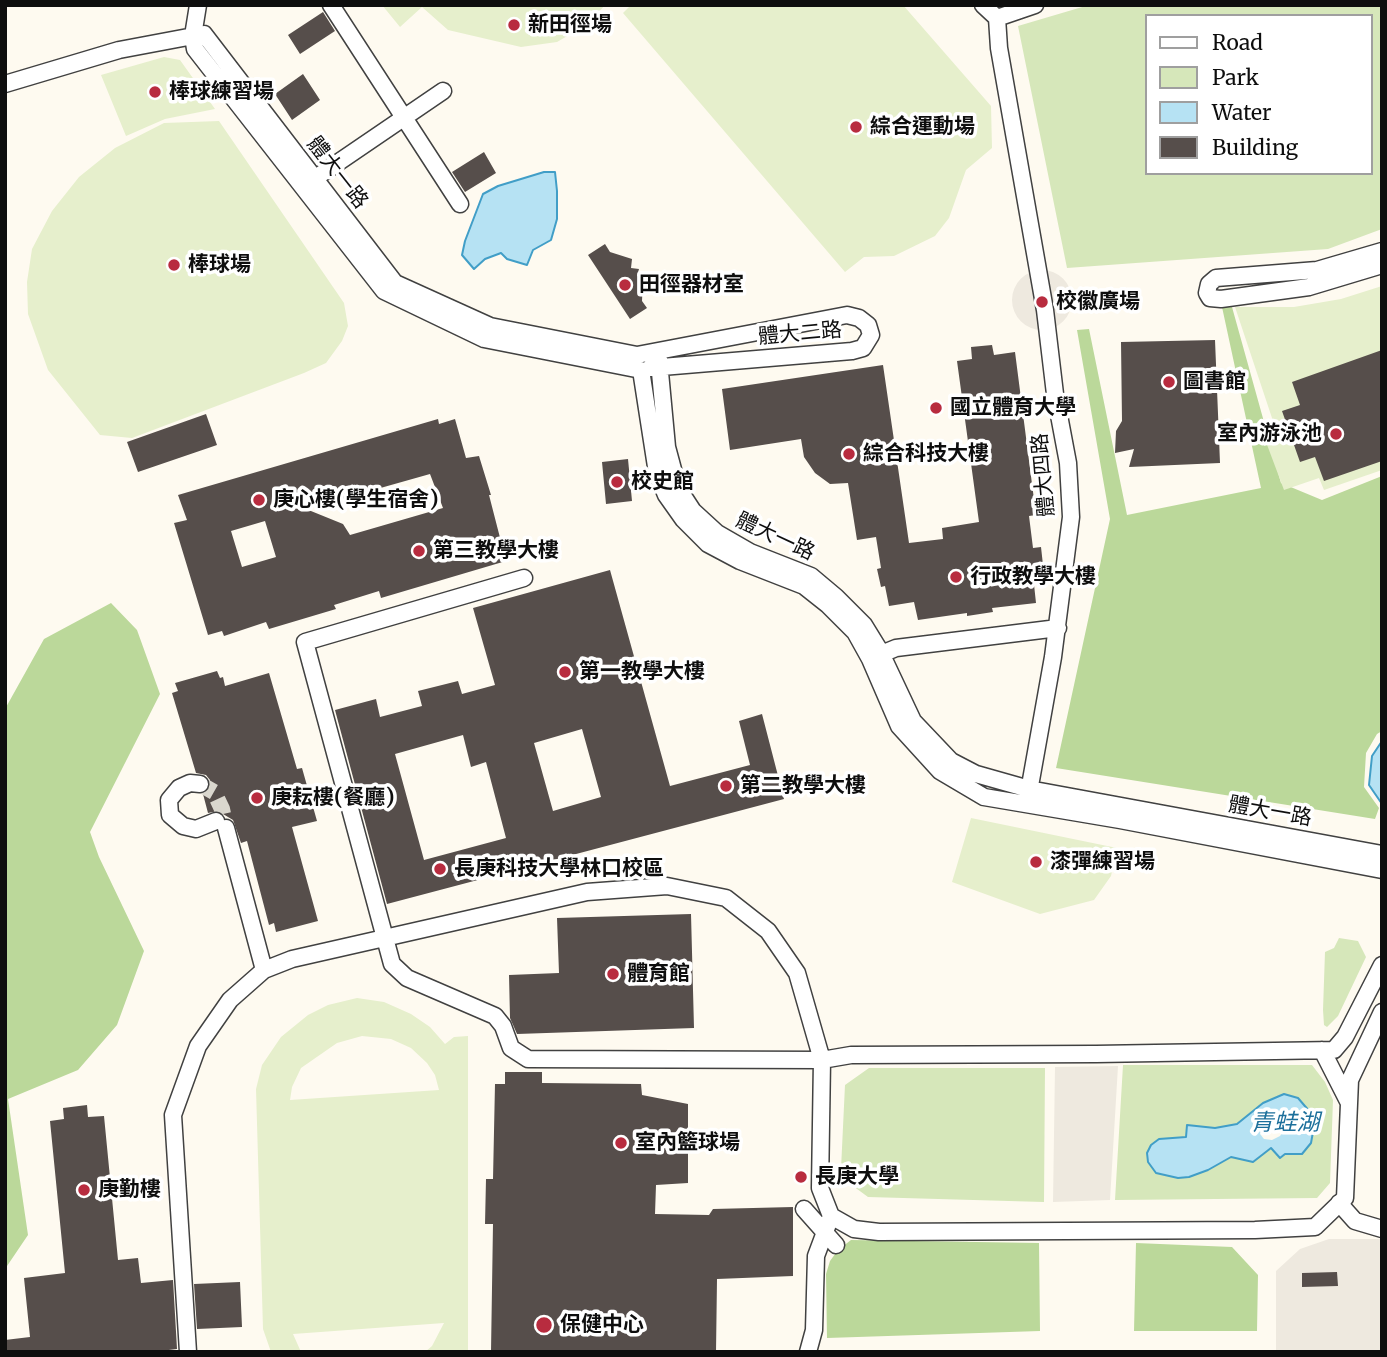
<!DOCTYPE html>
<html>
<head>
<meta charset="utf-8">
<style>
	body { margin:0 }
	#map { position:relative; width:1387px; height:1357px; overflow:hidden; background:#fefaf0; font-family:Merriweather,serif }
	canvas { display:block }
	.frame { position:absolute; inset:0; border:7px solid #0e0e0e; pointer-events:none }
	.legend { position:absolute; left:1145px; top:14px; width:228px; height:161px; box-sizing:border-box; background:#fff; border:2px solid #9f9f9f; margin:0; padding:9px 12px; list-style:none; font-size:21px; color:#0e0e0e }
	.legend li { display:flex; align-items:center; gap:14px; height:35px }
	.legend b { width:35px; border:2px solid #9f9f9f }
</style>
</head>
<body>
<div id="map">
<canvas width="1387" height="1357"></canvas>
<div class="frame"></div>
<ul class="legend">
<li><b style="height:9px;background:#fff"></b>Road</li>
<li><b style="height:19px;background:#d6e7ba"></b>Park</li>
<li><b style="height:19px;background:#b6e2f3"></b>Water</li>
<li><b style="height:19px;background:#564e4b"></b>Building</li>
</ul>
</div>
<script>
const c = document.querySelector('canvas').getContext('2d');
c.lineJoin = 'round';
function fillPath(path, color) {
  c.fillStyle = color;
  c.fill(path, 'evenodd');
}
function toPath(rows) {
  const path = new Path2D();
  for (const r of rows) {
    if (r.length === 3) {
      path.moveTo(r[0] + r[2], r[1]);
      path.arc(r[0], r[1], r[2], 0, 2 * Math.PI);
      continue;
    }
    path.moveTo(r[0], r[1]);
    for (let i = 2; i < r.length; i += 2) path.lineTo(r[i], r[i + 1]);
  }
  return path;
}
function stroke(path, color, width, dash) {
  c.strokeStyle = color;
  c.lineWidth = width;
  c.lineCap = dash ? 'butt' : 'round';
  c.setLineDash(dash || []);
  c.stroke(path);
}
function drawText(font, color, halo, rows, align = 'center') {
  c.font = font + ' Merriweather,"Noto Sans TC",serif';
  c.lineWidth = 7;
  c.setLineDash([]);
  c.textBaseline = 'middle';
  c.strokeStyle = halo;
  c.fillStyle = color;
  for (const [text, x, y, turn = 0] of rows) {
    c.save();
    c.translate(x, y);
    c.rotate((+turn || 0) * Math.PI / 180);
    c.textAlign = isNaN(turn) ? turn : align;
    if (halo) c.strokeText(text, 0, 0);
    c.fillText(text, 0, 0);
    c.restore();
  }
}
const green = toPath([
	[1089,5,1382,5,1382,229,1328,249,1067,268,1018,26],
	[1147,16,1371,16,1371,173,1147,173],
	[1339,938,1358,941,1366,957,1338,1016,1327,1027,1324,1025,1323,1010,1325,952,1334,948],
	[1123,1065,1312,1065,1325,1082,1333,1100,1330,1183,1317,1198,1115,1200],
	[869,1068,1045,1068,1044,1202,868,1197,853,1186,841,1169,845,1085]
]);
const forest = toPath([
	[1222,307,1232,307,1281,483,1322,500,1382,476,1382,731,1377,734,1366,753,1364,787,1379,808,1375,819,1056,768,1110,519,1077,330,1089,329,1127,515,1261,488],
	[111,603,137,630,160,694,90,832,99,857,144,951,117,1025,78,1070,8,1099,28,1235,5,1269,5,709,44,639],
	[851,1240,1039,1243,1040,1331,827,1338,826,1274,830,1261,838,1250],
	[1136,1243,1232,1247,1258,1275,1257,1331,1134,1331]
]);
const pitch = toPath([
	[382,5,605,5,588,24,557,42,521,47,448,30,422,7,400,27],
	[631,5,903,5,991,106,992,148,966,170,949,218,935,236,894,256,864,257,845,272,623,13],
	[164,57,180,60,215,109,165,119,126,136,101,75],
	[219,121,344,303,348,326,342,341,326,363,304,373,132,438,100,435,48,370,28,314,27,282,32,249,52,211,79,177,115,148,164,123],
	[1382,286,1382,470,1324,490,1319,478,1284,490,1260,426,1273,421,1235,307,1294,307,1341,299],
	[971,818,1117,848,1111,876,1094,900,1040,914,952,882],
	[357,998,384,1002,411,1014,430,1027,445,1044,454,1037,468,1036,468,1352,425,1352,432,1346,444,1323,293,1334,301,1352,271,1352,263,1329,256,1089,262,1065,281,1037,308,1015,328,1005],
	[362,1036,391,1039,411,1048,427,1063,435,1075,439,1090,290,1100,292,1087,301,1068,337,1043]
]);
const plaza = toPath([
	[1042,300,30],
	[1118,1066,1110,1200,1053,1202,1055,1067],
	[1329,1239,1382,1239,1382,1352,1276,1352,1276,1271,1300,1249]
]);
const water = toPath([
	[544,172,555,172,557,191,557,219,551,240,533,250,527,265,507,259,501,253,485,259,474,269,462,255,465,241,483,194,498,186,544,172],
	[1382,741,1382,804,1369,785,1372,756,1382,741],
	[1284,1094,1298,1098,1310,1112,1313,1132,1311,1143,1302,1154,1285,1154,1280,1158,1271,1148,1253,1162,1231,1157,1208,1170,1189,1177,1178,1178,1156,1173,1148,1162,1147,1153,1151,1145,1159,1139,1186,1137,1187,1125,1215,1128,1237,1124,1263,1103,1284,1094]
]);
const pier = toPath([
	[1282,1120,1287,1127,1280,1136,1272,1140,1264,1139,1260,1134,1264,1125,1271,1121]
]);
const building = toPath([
	[323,12,335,31,300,54,288,35],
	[303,74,320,100,292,120,275,94],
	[484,152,496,173,465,192,452,172],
	[605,244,610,252,632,259,631,268,639,269,637,276,643,278,642,301,647,308,630,319,588,255],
	[1215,340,1220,463,1129,467,1134,449,1115,453,1116,431,1122,421,1121,342],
	[992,345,994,355,1015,352,1036,515,1029,516,1033,548,1041,547,1043,565,1032,566,1036,603,992,608,993,612,967,616,967,613,918,620,914,602,889,606,885,586,881,587,877,569,881,568,876,537,857,540,848,483,830,484,815,473,804,457,801,439,730,450,722,389,883,365,909,543,943,539,942,528,979,522,957,361,972,359,971,347],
	[1382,350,1382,461,1324,481,1315,457,1300,462,1282,411,1300,405,1292,382],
	[206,414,217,445,138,472,127,442],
	[438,419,439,424,455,419,466,458,479,456,491,495,489,495,506,561,381,598,379,591,334,605,336,609,269,629,266,622,224,636,222,631,208,635,174,523,187,520,178,495],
	[430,474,443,508,350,535,343,524,306,509],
	[265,521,276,557,242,567,231,531],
	[628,459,632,501,606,504,602,462],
	[610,570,670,786,750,765,739,721,762,714,784,799,387,904,335,710,376,699,380,717,422,706,418,691,458,681,462,694,495,685,473,608],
	[582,729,601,797,553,811,534,743],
	[463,735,471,767,486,762,506,838,424,860,395,754],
	[217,671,220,678,223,677,225,686,269,673,297,769,302,768,317,821,292,827,318,921,276,932,274,923,269,925,247,841,241,843,233,820,218,811,208,813,203,794,209,790,210,780,206,775,196,773,172,693,178,691,175,683],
	[691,914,694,1028,517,1034,510,1018,509,975,559,973,557,918],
	[505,1072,542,1072,542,1083,641,1084,642,1095,688,1104,688,1183,656,1185,655,1214,709,1215,713,1209,793,1207,793,1276,717,1279,716,1352,491,1352,493,1224,485,1224,486,1179,493,1179,495,1084,505,1084],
	[87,1105,88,1117,104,1116,118,1260,138,1258,141,1283,173,1280,177,1349,152,1352,5,1352,5,1340,30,1337,24,1278,65,1273,50,1121,64,1119,63,1108],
	[1337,1272,1338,1286,1302,1287,1302,1273],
	[240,1282,242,1327,197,1329,194,1284]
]);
const minorTunnel = toPath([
	[200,784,214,792,222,809,226,828]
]);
const minor = toPath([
	[198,5,193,36,195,49,384,291,484,339,641,370,657,473,666,495,683,519,708,544,740,561,804,586,828,605,855,632,870,659,899,726,940,771,984,797,1120,820,1382,870],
	[331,5,460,204],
	[983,5,997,18],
	[997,18,999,48,1045,310,1055,394,1068,463,1071,517,1053,657,1028,797],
	[997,18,1035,5],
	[5,84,119,50,204,34,395,283,490,326,637,355,658,351,667,447,678,488,693,511,717,533,750,552,811,576,836,597,864,625,880,651,913,721,951,761,976,774,1029,789,1382,854],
	[308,183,443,91],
	[1382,251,1317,270,1216,278,1209,284,1207,293,1210,298,1221,299,1309,287,1382,265],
	[650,368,852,351,863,348,871,335,868,325,859,318,847,315,658,351],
	[524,578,305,642,392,964,407,978,495,1016,503,1026,511,1048,528,1059,822,1060,851,1055,1096,1054,1334,1050,1345,1037,1382,965],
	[874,657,896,648,1058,628],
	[200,784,190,783,179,788,169,800,170,815,183,826,196,829,216,821],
	[226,828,264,970],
	[1322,1050,1348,1101],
	[1339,1203,1355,1221,1382,1229],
	[804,1209,836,1245],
	[188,1352,173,1115,198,1046,230,1000,264,970,292,959,587,892,667,886,726,898,768,931,797,973,822,1060,820,1188,831,1216,854,1229,879,1232,1255,1230,1315,1227,1345,1198,1350,1080,1382,1012],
	[808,1352,814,1330,816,1256,831,1216]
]);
const markers = [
	[514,25,7,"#b82c3f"],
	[155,92,7,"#b82c3f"],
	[856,127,7,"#b82c3f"],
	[174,265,7,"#b82c3f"],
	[625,285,7,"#b82c3f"],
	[1042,302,7,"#b82c3f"],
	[1169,382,7,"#b82c3f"],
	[936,408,7,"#b82c3f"],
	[1336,434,7,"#b82c3f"],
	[849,454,7,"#b82c3f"],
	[617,482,7,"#b82c3f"],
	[259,500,7,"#b82c3f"],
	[419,551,7,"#b82c3f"],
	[956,577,7,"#b82c3f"],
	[565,672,7,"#b82c3f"],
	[726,786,7,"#b82c3f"],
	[257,798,7,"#b82c3f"],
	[1036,862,7,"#b82c3f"],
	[440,869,7,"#b82c3f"],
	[613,974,7,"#b82c3f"],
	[621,1143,7,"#b82c3f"],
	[801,1177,7,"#b82c3f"],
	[84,1190,7,"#b82c3f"],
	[544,1325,9,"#b82c3f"]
];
const poiNames = [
	["新田徑場",528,25],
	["棒球練習場",169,92],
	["綜合運動場",870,127],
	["棒球場",188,265],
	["田徑器材室",639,285],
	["校徽廣場",1056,302],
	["圖書館",1183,382],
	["國立體育大學",950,408],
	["室內游泳池",1322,434,"right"],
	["綜合科技大樓",863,454],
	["校史館",631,482],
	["庚心樓(學生宿舍)",273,500],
	["第三教學大樓",433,551],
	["行政教學大樓",970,577],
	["第一教學大樓",579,672],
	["第二教學大樓",740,786],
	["庚耘樓(餐廳)",271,798],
	["漆彈練習場",1050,862],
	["長庚科技大學林口校區",454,869],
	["體育館",627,974],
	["室內籃球場",635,1143],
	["長庚大學",815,1177],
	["庚勤樓",98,1190],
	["保健中心",560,1325]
];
const streetNames = [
	["體大一路",337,173,52],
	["體大二路",800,334,-5],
	["體大四路",1044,475,-95],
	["體大一路",775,537,25],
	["體大一路",1270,812,10]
];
const waterNames = [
	["青蛙湖",1285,1123]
];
fillPath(green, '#d6e7ba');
fillPath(forest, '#bbd89a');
fillPath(pitch, '#e6efcc');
fillPath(plaza, '#eee9df');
fillPath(water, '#b6e2f3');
stroke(water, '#419ec7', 2);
fillPath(pier, '#fefaf0');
fillPath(building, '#564e4b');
stroke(minorTunnel, '#dad7ce', 16, [16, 8]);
stroke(minor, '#414141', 19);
stroke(minor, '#fff', 16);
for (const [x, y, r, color] of markers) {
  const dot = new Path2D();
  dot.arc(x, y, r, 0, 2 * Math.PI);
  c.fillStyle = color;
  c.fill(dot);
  stroke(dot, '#fff', 2.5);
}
drawText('bold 21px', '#0e0e0e', '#fff', poiNames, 'left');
drawText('21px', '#0e0e0e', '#fff', streetNames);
drawText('italic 23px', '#1c6f9b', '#fff', waterNames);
</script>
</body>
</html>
